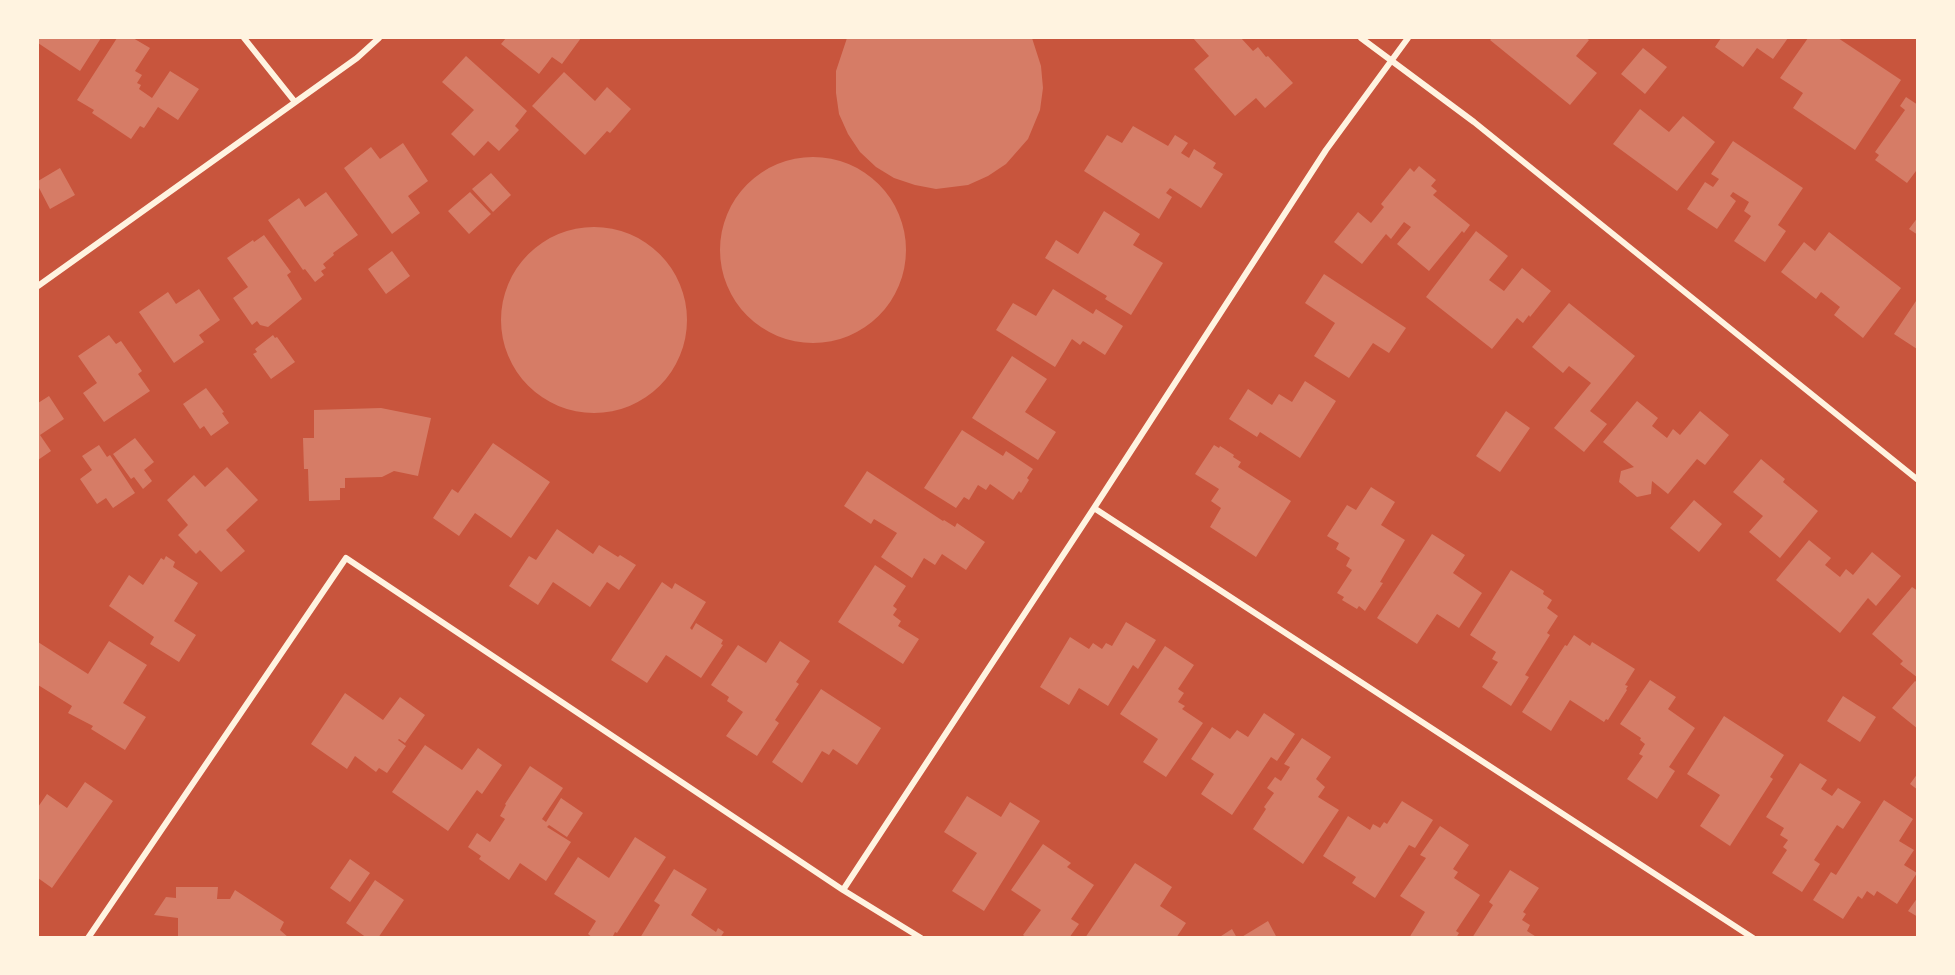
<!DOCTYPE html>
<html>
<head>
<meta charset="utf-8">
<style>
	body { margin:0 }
	#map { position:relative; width:1955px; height:975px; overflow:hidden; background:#c8553d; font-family:Raleway,sans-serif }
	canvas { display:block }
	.frame { position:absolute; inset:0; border:39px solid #fff3e0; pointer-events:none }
</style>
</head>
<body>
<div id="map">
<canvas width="1955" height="975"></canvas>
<div class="frame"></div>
</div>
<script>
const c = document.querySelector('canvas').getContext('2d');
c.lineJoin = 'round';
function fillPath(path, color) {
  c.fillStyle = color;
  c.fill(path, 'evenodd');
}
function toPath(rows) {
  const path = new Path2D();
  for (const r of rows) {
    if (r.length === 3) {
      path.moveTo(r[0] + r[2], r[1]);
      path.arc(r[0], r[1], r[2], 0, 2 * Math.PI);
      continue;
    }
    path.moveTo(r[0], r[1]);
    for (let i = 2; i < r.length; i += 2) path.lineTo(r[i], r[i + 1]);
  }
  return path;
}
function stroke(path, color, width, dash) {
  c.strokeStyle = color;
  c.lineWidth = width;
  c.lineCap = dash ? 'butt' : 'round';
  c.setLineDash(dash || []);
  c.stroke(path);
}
const building = toPath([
	[38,38,101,38,80,71,38,43],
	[117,38,133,38,150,48,135,71,142,75,137,83,141,85,139,89,152,98,170,71,199,89,178,120,158,107,144,128,140,126,131,139,92,113,94,110,77,100],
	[506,38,581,38,562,64,552,57,539,74,501,44],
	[847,38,1032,38,1041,66,1043,88,1040,110,1028,139,1006,164,988,176,968,185,936,189,915,185,894,178,876,167,860,152,848,134,839,114,836,93,836,71],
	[1193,38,1241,38,1253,51,1258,47,1266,57,1268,56,1293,83,1265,108,1256,98,1235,116,1194,69,1209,56],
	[1492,38,1586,38,1589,40,1576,56,1597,73,1570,105,1490,40],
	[1721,38,1788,38,1773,59,1757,48,1743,67,1715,47],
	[1808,38,1838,38,1901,80,1855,150,1793,108,1803,93,1780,78],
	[1643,48,1667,67,1645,94,1621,74],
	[466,56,527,111,515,126,519,130,499,151,488,141,474,156,451,134,474,110,442,82],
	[564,72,595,101,607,87,631,109,610,133,607,131,585,155,532,106],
	[1906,97,1918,105,1918,172,1916,171,1907,183,1875,160,1879,155,1875,152,1905,110,1900,106],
	[1640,109,1669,132,1683,116,1715,142,1677,191,1613,144],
	[1133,126,1168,146,1175,135,1188,143,1181,153,1189,158,1194,149,1216,163,1213,168,1223,174,1201,208,1170,188,1166,193,1172,197,1159,219,1084,171,1107,135,1122,143],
	[1733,141,1803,188,1778,225,1786,231,1765,262,1734,241,1751,216,1744,211,1749,202,1733,192,1730,196,1736,201,1717,229,1687,209,1705,182,1713,187,1719,179,1711,174],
	[403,143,428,181,408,196,420,213,392,234,344,168,371,147,380,159],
	[813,250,93],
	[1419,166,1436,180,1431,186,1437,191,1433,195,1470,225,1464,233,1462,231,1429,271,1397,244,1411,227,1404,222,1391,239,1386,234,1362,264,1334,242,1358,212,1371,223,1384,207,1381,204,1410,168,1414,172],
	[60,168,75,195,50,209,38,186,38,181],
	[491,173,511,195,493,212,472,189],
	[326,192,358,235,333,253,334,255,323,264,326,268,321,271,324,275,315,282,305,269,303,270,268,220,299,198,305,207],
	[470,192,491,214,469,234,448,211],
	[1104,211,1140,234,1133,245,1163,263,1131,315,1105,299,1107,296,1045,258,1056,240,1078,254],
	[1918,217,1918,235,1909,229],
	[594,320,93],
	[1476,231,1508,256,1489,280,1504,291,1522,268,1551,291,1530,317,1529,315,1523,323,1517,318,1492,349,1426,297],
	[1829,232,1901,288,1863,338,1834,315,1840,307,1821,292,1816,299,1781,272,1804,242,1815,251],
	[264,235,291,272,287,275,302,299,268,327,260,325,257,321,252,325,233,298,248,287,227,258,253,240,254,242],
	[392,251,410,276,386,294,368,269],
	[1324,274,1406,328,1389,353,1373,343,1349,378,1314,356,1335,323,1305,303],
	[199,289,220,320,199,335,204,342,174,363,139,312,168,292,176,304],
	[1053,289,1093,314,1096,309,1123,326,1105,355,1083,341,1080,345,1072,339,1055,367,996,330,1013,303,1036,316],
	[1918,298,1918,348,1917,349,1894,334],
	[1569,303,1635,356,1590,411,1607,424,1584,452,1554,428,1591,383,1569,366,1563,373,1532,347],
	[109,335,116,344,121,341,142,371,138,374,150,391,104,422,83,393,97,383,78,356],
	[273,335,275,338,277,337,295,362,271,379,253,354,257,352,255,349],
	[1012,356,1047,379,1025,412,1056,432,1038,460,972,418],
	[1305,381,1336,401,1300,458,1260,432,1257,437,1229,419,1248,389,1272,405,1279,394,1292,402],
	[206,388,224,412,222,413,229,423,211,436,204,426,200,429,183,404],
	[49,396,64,419,40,435,51,451,38,460,38,403],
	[1637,401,1658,418,1652,426,1667,438,1673,429,1680,435,1700,411,1729,435,1705,465,1697,459,1668,494,1652,481,1651,494,1637,497,1619,482,1621,471,1634,467,1603,442],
	[381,408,431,418,418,476,394,471,382,477,345,478,345,488,340,488,340,500,309,501,308,469,304,469,303,438,314,438,314,410],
	[1506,411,1530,428,1500,472,1476,456],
	[962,430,1003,456,1006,451,1033,469,1027,478,1029,480,1021,493,1019,491,1013,500,990,484,986,490,978,485,969,500,964,497,956,508,924,488],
	[135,438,154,462,144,470,152,481,143,489,134,477,131,479,113,454],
	[493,443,550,482,511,538,475,513,459,536,433,518,452,489,458,493],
	[99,445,107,457,110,455,135,493,113,508,106,498,97,504,80,479,92,470,82,456],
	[1214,445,1219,448,1220,446,1234,455,1233,457,1241,462,1238,467,1291,501,1256,557,1210,527,1221,508,1211,501,1219,489,1195,474],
	[1761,459,1785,479,1783,482,1818,511,1780,558,1749,532,1763,516,1733,492],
	[227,467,258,500,226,530,245,551,221,572,200,550,196,554,178,535,188,525,167,500,194,475,205,487],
	[867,471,943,521,944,520,955,527,957,523,985,542,966,570,942,554,935,565,924,558,912,578,881,557,897,533,874,519,871,524,844,506],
	[1371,487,1395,502,1381,525,1405,540,1380,582,1383,583,1365,611,1359,606,1357,609,1342,600,1344,597,1337,593,1352,570,1346,566,1350,558,1336,549,1339,543,1327,536,1347,505,1356,510],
	[1694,500,1722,524,1699,552,1670,528],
	[557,529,593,554,599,545,618,557,620,555,636,565,619,590,607,582,590,607,553,582,538,605,509,586,529,556,536,560],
	[1432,534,1465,555,1453,573,1482,593,1459,628,1437,614,1417,644,1377,618],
	[1809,540,1831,558,1825,565,1840,577,1846,569,1853,575,1872,552,1901,576,1876,606,1868,598,1840,633,1776,580],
	[166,556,175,562,173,567,198,583,174,621,196,635,179,662,150,644,154,637,109,606,129,575,143,585,161,558,164,560],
	[875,565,906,586,893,606,897,609,893,615,901,621,898,626,919,639,903,664,838,622],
	[1511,570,1544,591,1543,594,1552,600,1547,608,1558,616,1547,633,1550,635,1525,675,1529,677,1511,706,1482,687,1498,662,1492,659,1496,652,1470,635],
	[662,582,672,589,675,583,706,602,690,628,692,630,696,623,723,640,721,644,723,645,701,678,666,655,647,683,611,660],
	[1912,587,1918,591,1918,678,1900,664,1903,661,1872,634],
	[1126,622,1156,640,1138,669,1133,665,1108,706,1079,688,1069,705,1040,687,1070,637,1089,649,1093,643,1102,649,1106,643,1112,646],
	[1574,635,1590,646,1592,642,1635,669,1625,685,1628,686,1626,689,1627,690,1608,720,1606,719,1604,722,1570,700,1551,731,1522,712,1565,645,1567,646],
	[109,641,147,665,123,703,146,717,125,750,91,729,93,726,68,713,72,706,38,685,38,642,88,674],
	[780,641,810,661,796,682,799,684,775,720,779,723,757,756,726,736,743,712,727,701,729,697,711,685,738,645,766,663],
	[1165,646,1194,665,1178,689,1184,693,1178,702,1185,706,1182,709,1203,723,1166,777,1143,762,1158,739,1120,714],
	[1650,680,1676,697,1668,709,1695,728,1669,767,1675,771,1657,799,1627,779,1643,756,1639,754,1645,744,1640,740,1641,738,1620,724],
	[1915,681,1918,683,1918,729,1892,708],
	[821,689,881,728,857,765,833,749,829,755,822,751,802,783,772,762],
	[345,693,383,720,400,697,425,715,405,743,399,739,398,740,406,746,387,773,379,768,376,772,355,756,347,769,311,744],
	[1843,696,1876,717,1860,742,1827,721],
	[1264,713,1295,734,1277,761,1271,757,1232,815,1201,794,1214,774,1191,759,1212,727,1230,739,1237,730,1248,737],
	[1724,716,1784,755,1770,777,1773,779,1730,846,1700,826,1720,795,1687,774],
	[1302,738,1331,757,1316,779,1325,787,1318,797,1339,810,1303,864,1253,829,1266,809,1264,807,1274,793,1267,788,1275,777,1281,781,1290,767,1284,764],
	[425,745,462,770,478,748,502,765,482,794,477,790,448,831,392,792],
	[1800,763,1827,780,1821,789,1832,796,1838,788,1861,802,1843,829,1837,825,1814,860,1820,864,1802,892,1772,873,1787,850,1783,847,1788,840,1780,835,1784,828,1766,817],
	[530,766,563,788,542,819,546,822,561,798,583,813,567,837,549,825,547,827,571,842,546,881,520,863,509,880,479,859,481,856,468,847,477,833,490,842,505,819,500,816,506,805,505,804],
	[1918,773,1918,790,1910,784],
	[85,782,113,801,52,888,38,878,38,807,47,794,67,808],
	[967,796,1001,817,1010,802,1040,821,984,911,952,891,977,853,944,832],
	[1884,800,1913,819,1899,841,1914,850,1904,865,1917,873,1897,904,1877,891,1874,896,1867,891,1862,899,1858,896,1843,919,1813,900,1831,872,1836,875],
	[1402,801,1433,820,1415,848,1409,845,1375,898,1352,883,1356,877,1323,856,1348,816,1370,830,1373,824,1380,828,1384,822,1387,824],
	[1440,826,1469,845,1453,869,1458,872,1454,878,1480,895,1456,931,1459,933,1456,938,1409,938,1425,912,1400,896,1426,858,1420,855],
	[635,837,666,857,617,933,615,932,612,938,593,938,588,934,596,921,554,894,578,857,609,878],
	[1043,844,1071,863,1067,867,1094,885,1071,919,1079,924,1069,938,1027,938,1023,935,1041,910,1011,890],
	[350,859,370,873,350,902,330,888],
	[1135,863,1172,887,1160,906,1186,923,1176,938,1085,938],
	[674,869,707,889,691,915,716,932,718,928,724,932,720,938,640,938,660,905,654,901],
	[1510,870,1539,888,1523,912,1526,914,1522,920,1530,925,1527,931,1538,938,1472,938,1493,905,1489,902],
	[375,880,404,900,378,938,367,938,346,923],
	[176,887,218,887,217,899,230,899,235,890,284,922,280,930,289,938,178,938,178,918,154,915,166,897,176,898],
	[1918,897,1918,917,1908,911],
	[1268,921,1277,938,1240,938],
	[1232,929,1237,938,1218,938]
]);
const minor = toPath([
	[244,38,295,102],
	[1361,38,1474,122,1918,480],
	[38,286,357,58,379,38],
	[1094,508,1753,938],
	[843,890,1094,508,1326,150,1408,38],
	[88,938,346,558,843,890,921,938]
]);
fillPath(building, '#d67c66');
stroke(minor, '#fff3e0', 6);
</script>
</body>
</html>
